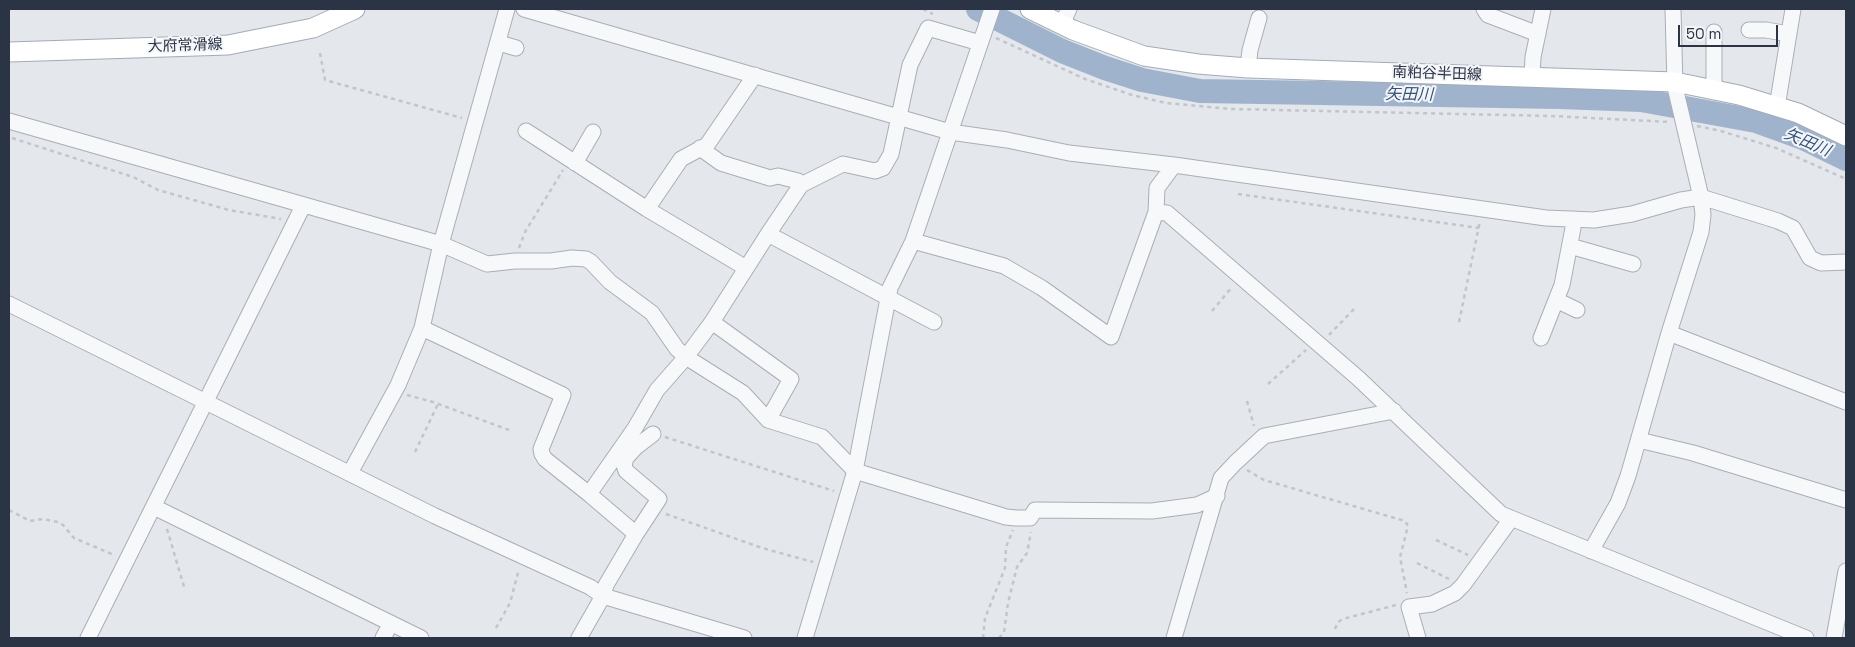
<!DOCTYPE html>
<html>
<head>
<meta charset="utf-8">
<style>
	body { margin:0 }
	#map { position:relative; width:1855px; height:647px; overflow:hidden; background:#e4e7ec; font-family:"Space Grotesk",sans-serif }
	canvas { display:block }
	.frame { position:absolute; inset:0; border:10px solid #2b3445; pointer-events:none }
	.scale { position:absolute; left:1678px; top:25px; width:100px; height:22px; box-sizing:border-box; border:2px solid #2b3445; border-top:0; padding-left:6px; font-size:15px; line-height:18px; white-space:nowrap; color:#2b3445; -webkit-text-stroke:4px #f4f6f9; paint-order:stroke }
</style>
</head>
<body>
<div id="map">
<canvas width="1855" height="647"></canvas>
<div class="frame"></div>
<div class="scale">50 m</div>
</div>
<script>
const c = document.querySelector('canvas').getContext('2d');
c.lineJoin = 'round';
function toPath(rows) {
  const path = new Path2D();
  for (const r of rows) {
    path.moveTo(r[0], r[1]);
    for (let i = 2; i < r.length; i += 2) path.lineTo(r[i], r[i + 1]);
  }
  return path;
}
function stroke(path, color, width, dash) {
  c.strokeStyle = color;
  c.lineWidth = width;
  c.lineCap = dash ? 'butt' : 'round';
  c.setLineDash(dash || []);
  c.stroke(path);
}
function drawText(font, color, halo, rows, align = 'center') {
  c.font = font + ' "Space Grotesk","Noto Sans JP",sans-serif';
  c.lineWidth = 4;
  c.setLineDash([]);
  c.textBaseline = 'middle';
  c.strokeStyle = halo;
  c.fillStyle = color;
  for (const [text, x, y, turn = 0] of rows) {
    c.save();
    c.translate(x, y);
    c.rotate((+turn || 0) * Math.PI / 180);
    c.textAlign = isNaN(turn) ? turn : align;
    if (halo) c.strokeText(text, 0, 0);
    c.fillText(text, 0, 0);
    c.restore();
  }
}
const river = toPath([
	[978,9,1062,51,1105,68,1142,80,1200,91,1559,97,1641,100,1756,121,1803,138,1846,159]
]);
const path = toPath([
	[923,9,933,14],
	[996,38,1085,79,1132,95,1166,103,1231,109,1552,116,1670,122],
	[320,53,325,80,462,118],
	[1697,126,1721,131,1776,148,1846,179],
	[12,138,133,177,158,190,229,210,281,219],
	[1238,194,1479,228],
	[519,248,525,232,563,170],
	[1212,311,1232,287],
	[1459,322,1480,221],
	[1329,335,1354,309],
	[1268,384,1306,350],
	[407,395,433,402,509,430],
	[1247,401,1254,426],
	[665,437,834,491],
	[415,452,438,404],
	[1247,470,1264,480,1405,521,1408,526,1400,557,1407,593],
	[9,510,30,521,43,519,58,522,63,525,74,538,114,555],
	[666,514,762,548,813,562],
	[167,529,185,590],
	[1436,540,1468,555],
	[1417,563,1449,579],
	[496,628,510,603,519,569],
	[1335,629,1338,622,1343,619,1396,605],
	[983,638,985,618,1005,568,1006,547,1013,530],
	[999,638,1004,632,1008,603,1017,567,1027,553,1031,532]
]);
const minor = toPath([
	[524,9,950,132,1007,140,1069,153,1174,165,1546,218,1594,220,1632,214,1681,200,1701,197,1778,221,1793,228,1810,258,1821,263,1846,262],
	[1484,9,1488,15,1538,34],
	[1062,24,1069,9],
	[1749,30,1766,30,1789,34],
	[1714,32,1714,90],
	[499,43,516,48],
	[1248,68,1250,50,1259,18],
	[1532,77,1533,57,1543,9],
	[1777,107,1793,9],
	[9,121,441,244,487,264,515,261,551,261,572,258,586,259,591,262,610,282,652,313,677,349,686,357,743,393,768,420,822,437,855,471,1006,517,1016,518,1030,518,1035,510,1152,511,1197,505,1217,496],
	[526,131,647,209,746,268],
	[700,148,721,163,770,178,778,176,798,181,801,185],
	[575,163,593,132],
	[1174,165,1157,188,1156,212,1167,213,1358,378,1501,514,1806,638],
	[647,209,681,159,707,145,755,75],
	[768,234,934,322],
	[913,241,1004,266,1042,288,1111,337,1156,212],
	[1570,246,1633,264],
	[1556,300,1577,310],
	[9,304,435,516,590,587,603,596,744,638],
	[712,322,791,379,768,420],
	[422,328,563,395,541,449,542,454,545,459,589,494,636,534,606,585,603,596,579,638],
	[1669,333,1846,402],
	[1541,338,1562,285,1573,228,1573,219],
	[1639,440,1693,453,1846,500],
	[350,473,398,385,422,328,441,244,507,9],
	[589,494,635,428,657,390,686,357,712,322,768,234,801,185,843,164,875,171,883,168,891,154,910,65,928,28,980,43],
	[154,507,421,638],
	[636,534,659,499,626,471,624,465,626,458,636,447,653,434],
	[1591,551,1618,503,1628,476,1669,333,1701,232,1703,215,1701,197,1675,87,1673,9],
	[88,638,303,206],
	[383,638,391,623],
	[805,638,855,471,890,288,913,241,992,9],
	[1174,638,1221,478,1235,463,1264,436,1394,411],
	[1418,638,1409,607,1432,604,1455,593,1463,585,1511,519],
	[1834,638,1846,571]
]);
const major = toPath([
	[1030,9,1073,30,1144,56,1198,64,1248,68,1675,82,1739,95,1798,113,1846,136],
	[9,52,228,45,313,28,355,9]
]);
const streetNames = [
	["大府常滑線",185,46,-2],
	["南粕谷半田線",1437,74,2]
];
const waterNames = [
	["矢田川",1409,95,1],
	["矢田川",1807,143,23]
];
stroke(river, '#9fb4cc', 24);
stroke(minor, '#a9aeb7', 17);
stroke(major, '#a3abb8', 21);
stroke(path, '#c2c5cb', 2.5, [4, 4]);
stroke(minor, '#f7f8fa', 15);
stroke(major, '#fff', 19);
drawText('15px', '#2b3445', '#f4f6f9', streetNames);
drawText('italic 16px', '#34527a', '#f4f6f9', waterNames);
</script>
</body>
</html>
